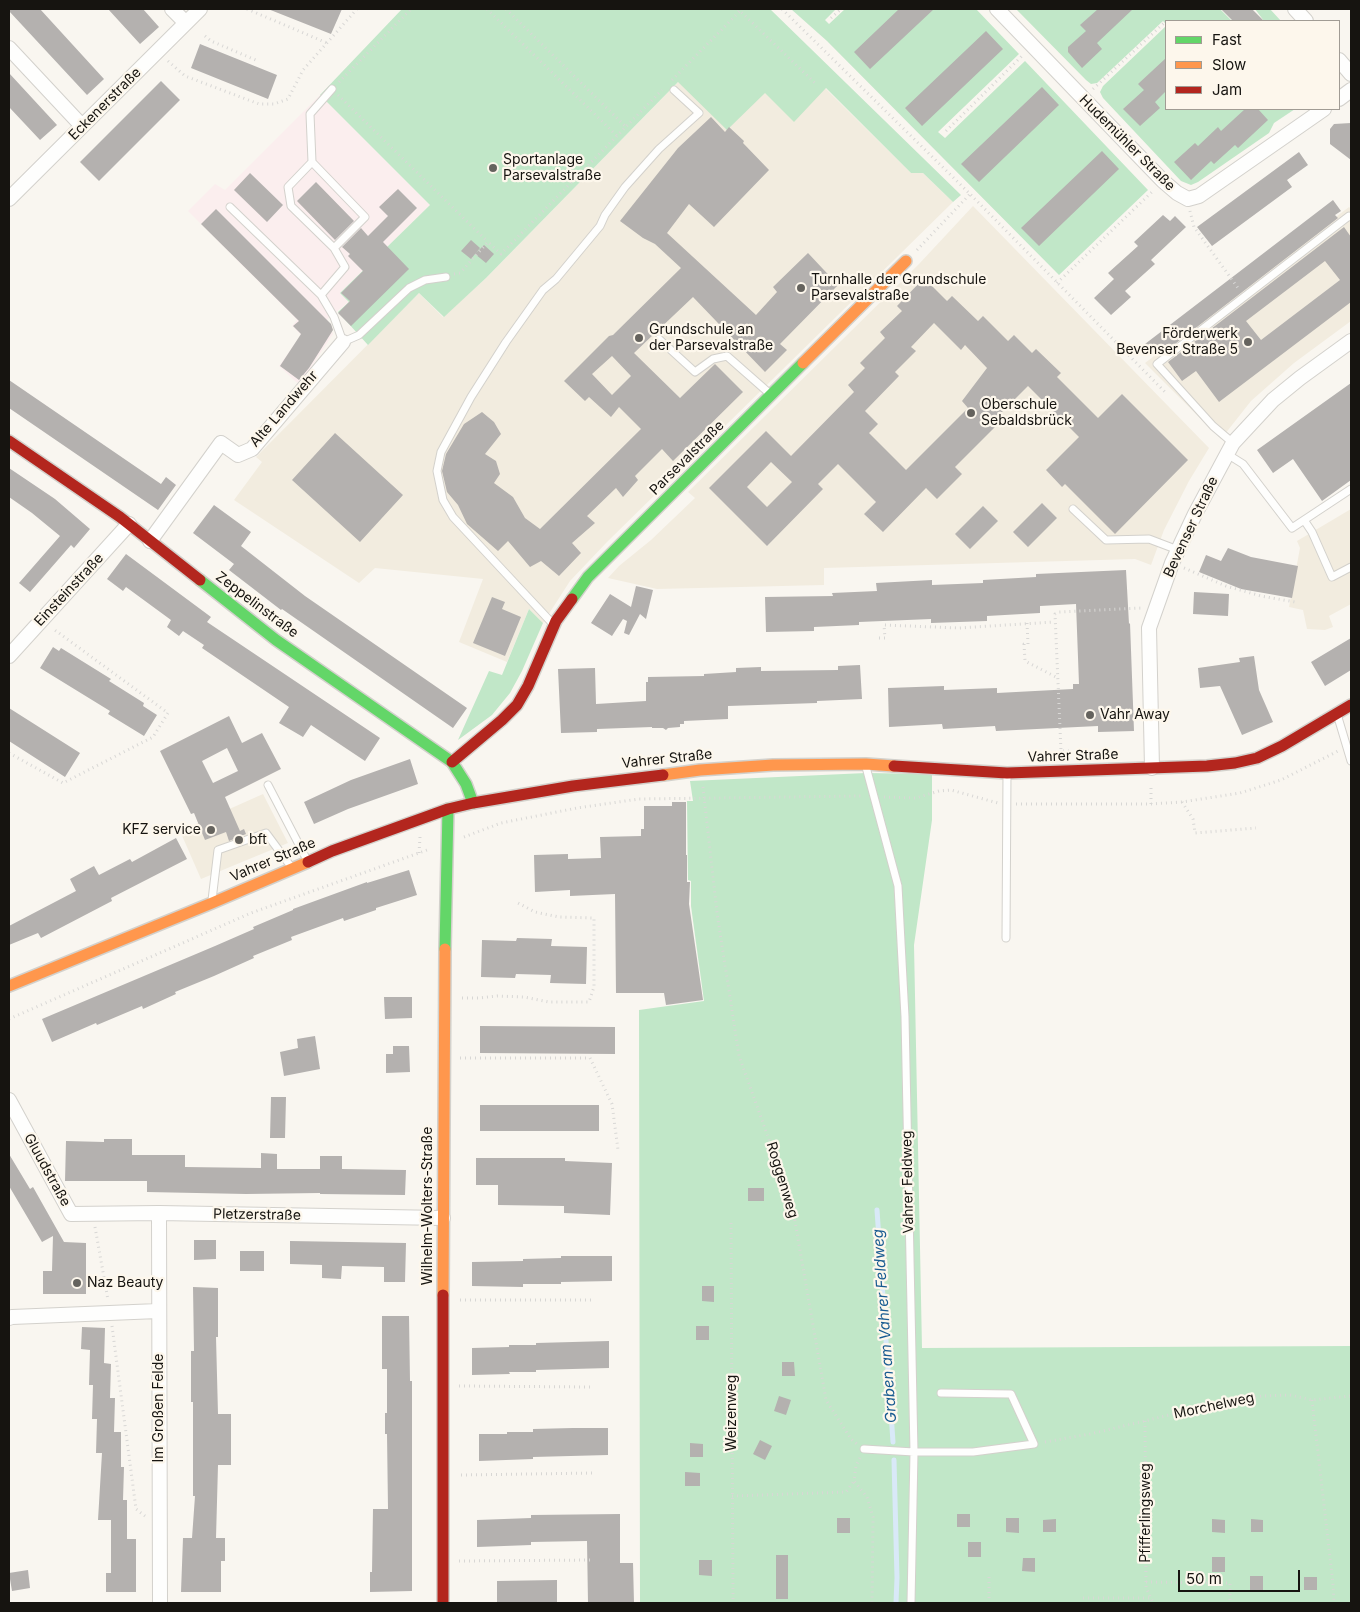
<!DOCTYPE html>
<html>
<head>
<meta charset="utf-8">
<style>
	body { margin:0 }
	#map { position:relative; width:1360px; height:1612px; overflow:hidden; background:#f9f6f0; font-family:Inter,sans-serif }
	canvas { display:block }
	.frame { position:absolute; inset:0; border:10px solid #161410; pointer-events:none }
	.legend { position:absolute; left:1165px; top:20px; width:175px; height:90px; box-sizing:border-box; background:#fdf7ec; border:1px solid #a19c94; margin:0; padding:6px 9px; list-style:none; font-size:15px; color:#161410 }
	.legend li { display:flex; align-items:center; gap:10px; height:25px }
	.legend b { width:25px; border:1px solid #a19c94 }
	.scale { position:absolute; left:1178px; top:1570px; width:122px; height:22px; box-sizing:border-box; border:2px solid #161410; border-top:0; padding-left:6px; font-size:15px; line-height:18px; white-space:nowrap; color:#161410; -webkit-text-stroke:4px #fdf7ec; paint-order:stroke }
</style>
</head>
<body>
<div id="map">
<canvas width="1360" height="1612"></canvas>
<div class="frame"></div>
<ul class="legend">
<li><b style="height:6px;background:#63d668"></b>Fast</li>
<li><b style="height:6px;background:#ff974d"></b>Slow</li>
<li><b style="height:6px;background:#b3261e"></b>Jam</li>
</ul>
<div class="scale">50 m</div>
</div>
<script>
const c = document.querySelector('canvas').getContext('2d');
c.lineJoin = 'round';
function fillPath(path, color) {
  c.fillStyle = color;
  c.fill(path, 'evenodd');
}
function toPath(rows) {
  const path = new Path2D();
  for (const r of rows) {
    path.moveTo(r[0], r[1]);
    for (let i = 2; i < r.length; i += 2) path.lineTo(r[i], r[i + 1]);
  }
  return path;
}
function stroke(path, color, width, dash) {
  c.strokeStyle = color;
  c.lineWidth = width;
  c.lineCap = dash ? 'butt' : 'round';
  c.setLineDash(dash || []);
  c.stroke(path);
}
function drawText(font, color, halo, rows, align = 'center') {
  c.font = font + ' Inter,sans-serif';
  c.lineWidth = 4.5;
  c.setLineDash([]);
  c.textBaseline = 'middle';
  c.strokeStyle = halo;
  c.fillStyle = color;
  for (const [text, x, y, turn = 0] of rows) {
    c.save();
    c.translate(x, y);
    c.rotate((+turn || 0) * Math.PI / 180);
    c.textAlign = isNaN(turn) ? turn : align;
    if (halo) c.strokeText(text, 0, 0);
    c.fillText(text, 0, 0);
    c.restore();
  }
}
const built = toPath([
	[678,82,765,93,825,88,911,173,923,173,953,202,607,542,570,581,543,623,529,609,507,662,459,642,483,579,375,568,359,583,234,500,262,462,256,457,419,293,443,317,486,278],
	[973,206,1209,448,1189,481,1164,530,1151,565,1135,559,824,568,824,585,657,589,608,578,619,566,651,540,695,498,688,492,919,264],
	[1349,207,1351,209,1351,321,1294,363,1251,401,1221,439,1145,363],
	[1351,509,1351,604,1329,616,1333,627,1325,630,1307,629,1303,610,1289,607,1300,548,1297,541],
	[263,794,288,843,201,879,180,831]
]);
const industrial = toPath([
	[320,95,430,205,340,293,349,302,327,319,333,334,300,384,296,382,279,366,301,335,292,326,297,320,188,211,215,184,225,190]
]);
const green = toPath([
	[402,9,770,9,961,195,953,202,923,173,911,173,826,88,794,122,765,93,727,130,678,82,486,278,444,317,419,293,368,345,338,312,349,302,340,293,430,205,320,95],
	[791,9,836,9,825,20,829,24,845,9,976,9,1019,54,938,132,945,138,1025,61,1148,190,1059,275,827,41],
	[1016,9,1220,9,1232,21,1166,21,1166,24,1163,21,1097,83,1091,84,1086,80],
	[1255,9,1270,9,1281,21,1264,21],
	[1166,26,1166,109,1295,109,1274,123,1269,133,1198,182,1191,185,1181,181,1103,98,1100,92,1103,86],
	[529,609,543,623,522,671,510,693,492,715,458,740,489,671,502,675],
	[866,773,932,774,932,820,914,945,922,1348,1351,1346,1351,1603,640,1603,639,1010,704,1001,691,906,691,881,688,880,687,801,693,801,690,781]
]);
const stream = toPath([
	[877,1210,893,1442],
	[894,1460,897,1578,896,1603]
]);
const building = toPath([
	[9,9,40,9,104,79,87,95,9,11],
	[108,9,143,9,159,27,140,44],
	[268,9,342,9,331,34],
	[899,9,934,9,870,69,854,52],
	[1098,9,1133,9,1097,43,1102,49,1082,68,1068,52,1068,47,1086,31,1080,25],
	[1221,9,1252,9,1264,21,1233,21],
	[986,31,1003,49,922,126,905,108],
	[200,44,277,75,268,99,191,68],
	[1166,58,1166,91,1155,102,1160,108,1140,126,1123,109,1144,90,1138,84],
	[9,73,57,125,40,140,9,107],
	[161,81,180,100,99,181,80,162],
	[1042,87,1059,105,979,182,961,164],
	[1245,109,1258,109,1268,120,1238,148,1235,145,1214,164,1211,161,1191,180,1174,162,1195,143,1198,146,1218,127,1221,131],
	[711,117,725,132,729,127,744,141,743,143,769,170,714,227,689,204,667,233,756,315,777,292,773,287,808,253,838,285,780,344,787,350,765,372,693,297,634,353,680,398,715,364,743,392,673,461,662,449,635,476,638,480,623,497,616,488,587,516,595,523,572,543,581,553,559,576,541,561,530,567,508,541,498,551,467,524,458,505,447,492,442,471,446,454,464,424,482,412,494,422,501,434,485,454,496,461,500,474,494,483,513,497,525,518,540,529,641,429,619,407,611,417,589,397,585,401,564,381,609,336,613,335,681,268,655,244,643,238,620,221,678,148],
	[612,356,631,376,612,395,592,374],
	[1351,123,1351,160,1330,144,1330,129,1334,124],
	[1102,151,1119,169,1039,246,1021,228],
	[1299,152,1308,165,1287,180,1292,187,1212,246,1197,227],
	[250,173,283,205,267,222,234,190],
	[316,182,354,221,335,240,297,201],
	[398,189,417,208,383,242,409,269,351,326,338,313,350,301,341,293,363,271,348,256,350,254,342,247,361,228,368,236,388,216,379,207],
	[1333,200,1341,211,1335,215,1338,218,1162,354,1159,351,1154,355,1145,344],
	[216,209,331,324,333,330,309,368,299,380,280,366,301,334,293,326,299,321,201,224],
	[1163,215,1170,221,1175,216,1186,227,1151,260,1155,264,1125,291,1131,297,1111,315,1094,298,1114,279,1108,273,1138,246,1134,242],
	[1344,227,1351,237,1351,302,1219,402,1196,371,1182,381,1168,362],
	[1325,261,1340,280,1261,340,1246,321],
	[471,240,480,248,476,253,484,245,494,254,486,263,475,254,471,259,461,251],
	[924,278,947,301,952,296,978,321,983,316,1008,341,1014,335,1032,353,1036,349,1061,373,1057,377,1098,418,1122,394,1188,460,1115,534,1065,484,1062,487,1046,470,1079,437,1028,386,1001,413,1005,417,955,467,962,474,937,499,926,488,883,532,864,514,876,502,838,464,818,484,823,489,767,546,709,488,766,431,791,456,854,392,848,385,865,368,860,363,885,338,880,332,902,311,897,306],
	[934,323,961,350,965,345,987,368,962,401,968,408,906,470,869,433,878,424,865,411,899,376,895,372,916,351,911,347],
	[771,462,792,482,767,507,747,487],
	[9,380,161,484,166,477,176,485,158,510,9,408],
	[1351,383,1351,480,1322,501,1293,459,1273,473,1257,450],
	[335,433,403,495,360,542,292,480],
	[9,468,55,499,90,529,74,548,71,545,30,592,19,583,60,536,32,513,9,497],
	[1042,503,1057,518,1028,547,1013,532],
	[214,505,251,532,241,546,305,596,467,708,453,728,282,609,281,610,229,570,234,564,193,533],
	[983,506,998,521,970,549,955,534],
	[1228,548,1251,557,1298,566,1292,598,1241,589,1199,572,1206,555,1221,561],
	[126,554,211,617,207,622,380,738,365,761,311,725,303,737,279,723,289,707,202,648,204,645,183,631,179,636,167,627,171,620,126,587,123,591,107,579],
	[1126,570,1129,624,1130,623,1134,731,1098,732,1098,726,996,731,995,726,943,729,942,724,889,727,888,688,944,686,944,690,997,688,997,693,1073,689,1073,684,1079,684,1076,604,1040,606,1040,613,987,616,987,621,931,623,931,619,859,622,859,625,814,627,814,631,766,632,765,597,833,596,832,593,877,591,876,583,932,580,932,585,983,583,983,580,1036,577,1036,574],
	[636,586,653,590,646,619,640,614,629,635,624,633,627,621,623,619,612,636,591,623,610,594,631,607],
	[1194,592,1229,594,1228,616,1193,614],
	[492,597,505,602,502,609,521,617,505,656,473,643],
	[1351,638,1351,670,1325,686,1311,662],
	[53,647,59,651,61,648,111,679,109,681,144,703,143,706,157,715,144,736,108,714,110,711,40,668],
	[1254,656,1259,690,1273,722,1242,735,1220,686,1200,688,1198,668,1240,662,1239,658],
	[860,665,862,699,817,701,817,703,728,706,728,719,684,721,684,724,680,724,680,727,668,728,666,730,663,728,652,728,652,727,597,729,597,732,561,733,558,669,595,668,596,704,646,701,646,682,648,682,648,677,704,676,704,674,736,672,736,668,761,667,761,671,838,670,838,666],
	[9,708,80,753,65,777,9,741],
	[229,716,242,743,262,733,281,769,225,797,240,831,244,829,246,834,229,841,226,832,205,840,194,813,191,814,160,751],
	[227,748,238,771,213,783,202,761],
	[410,759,418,784,348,809,314,824,304,802,351,780],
	[672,802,686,802,686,855,687,855,687,882,690,882,689,904,703,1000,666,1005,664,993,616,993,615,894,570,896,570,890,535,892,534,855,568,854,568,859,601,858,600,837,641,836,641,829,644,829,644,806,672,806],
	[176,838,187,859,111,898,112,901,41,938,38,933,9,945,9,926,76,891,70,879,94,866,99,875,130,859,132,862],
	[409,870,417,895,376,908,376,910,344,921,343,918,291,937,292,940,253,956,254,958,214,976,175,992,176,994,143,1009,142,1006,97,1025,96,1023,52,1042,42,1019,215,946,254,929,253,927,293,910,293,909,367,882,367,883],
	[517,938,552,939,551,946,587,947,586,984,550,983,551,975,516,974,515,978,481,977,482,940,516,941],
	[384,997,412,997,412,1018,385,1019],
	[480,1026,615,1027,615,1054,480,1053],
	[315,1036,320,1069,284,1076,280,1052,298,1048,297,1039],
	[393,1046,409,1046,410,1072,386,1073,386,1054,393,1054],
	[271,1097,286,1097,285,1138,270,1138],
	[480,1105,599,1105,599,1131,480,1131],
	[104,1139,132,1139,132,1155,185,1155,185,1167,261,1168,261,1153,277,1154,277,1169,320,1169,320,1156,342,1156,342,1169,406,1170,405,1195,320,1194,320,1193,246,1194,147,1192,147,1181,65,1181,66,1141,104,1142],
	[9,1154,30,1189,33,1187,64,1242,86,1243,86,1294,43,1294,43,1271,52,1271,53,1236,42,1242,9,1186],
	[476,1158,565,1158,565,1161,612,1163,610,1215,564,1213,564,1206,498,1205,498,1185,476,1185],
	[748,1188,764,1188,764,1201,748,1201],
	[194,1240,216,1240,216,1259,194,1260],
	[290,1241,406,1243,405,1282,384,1282,384,1267,342,1266,341,1279,322,1278,322,1265,290,1264],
	[240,1251,264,1251,264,1271,240,1271],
	[561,1256,612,1256,612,1281,561,1282,561,1284,523,1284,523,1287,472,1286,472,1262,523,1261,523,1259,561,1258],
	[702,1286,714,1286,714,1302,702,1301],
	[193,1287,218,1288,218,1337,216,1337,218,1414,231,1414,231,1465,218,1465,216,1538,225,1538,225,1561,221,1561,221,1592,181,1592,183,1538,192,1538,195,1496,193,1496,193,1402,191,1402,191,1351,194,1351],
	[382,1316,409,1316,410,1381,412,1381,412,1591,370,1592,370,1572,372,1572,373,1509,388,1509,387,1434,385,1434,385,1413,387,1413,387,1369,382,1369],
	[696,1326,709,1326,709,1340,696,1340],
	[82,1327,105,1328,104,1363,111,1364,110,1398,115,1398,114,1432,121,1432,121,1467,124,1467,123,1500,127,1500,127,1539,136,1539,136,1592,106,1592,106,1573,111,1573,111,1520,98,1520,102,1453,96,1453,97,1419,92,1419,93,1385,89,1385,90,1350,81,1349],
	[609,1341,609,1368,536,1370,536,1372,509,1372,510,1374,472,1375,472,1348,509,1347,509,1345,536,1345,536,1343],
	[782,1362,794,1362,795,1376,782,1376],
	[779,1396,791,1400,786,1415,774,1411],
	[573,1428,608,1428,608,1455,533,1457,533,1459,479,1461,479,1434,507,1434,507,1432,533,1432,533,1429],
	[760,1440,772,1446,765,1460,753,1454],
	[690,1443,703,1444,703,1457,690,1457],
	[685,1472,700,1473,700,1486,685,1486],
	[620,1514,620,1563,633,1563,634,1603,588,1603,587,1541,531,1542,531,1545,477,1547,477,1520,531,1518,531,1515],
	[957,1514,970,1514,970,1527,957,1527],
	[837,1518,850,1518,850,1533,837,1533],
	[1006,1518,1019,1518,1019,1533,1006,1532],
	[1056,1519,1056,1532,1043,1532,1043,1520],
	[1212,1519,1225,1520,1225,1533,1212,1532],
	[1251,1519,1263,1520,1263,1532,1251,1532],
	[968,1542,981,1542,981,1557,968,1557],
	[776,1555,788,1555,788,1599,776,1599],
	[1212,1557,1225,1557,1225,1572,1212,1572],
	[1023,1558,1035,1558,1035,1572,1022,1571],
	[699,1560,712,1560,712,1576,699,1575],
	[28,1570,30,1588,12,1591,9,1573],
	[1250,1576,1263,1576,1263,1591,1250,1590],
	[1304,1577,1317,1577,1317,1590,1304,1590],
	[557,1580,557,1603,497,1603,497,1581]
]);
const path = toPath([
	[247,9,327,43],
	[487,9,617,136],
	[506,9,626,127],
	[738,9,817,85],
	[782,9,970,194,1165,392],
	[831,18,841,9],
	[205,36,211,41,258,61],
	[168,61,185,76,259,104,274,104,288,99,303,70,357,9],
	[672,80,740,11],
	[339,82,411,9],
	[1093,89,1164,23],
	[338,95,488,242],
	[946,131,1022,56],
	[1190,211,1194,227,1238,288],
	[917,250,970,194],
	[454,274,460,273,488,242,501,254,662,90],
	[1057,283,1154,190],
	[1184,568,1226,586,1261,596,1295,602],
	[1027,623,1028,644,1024,644,1025,661,1056,677],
	[879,638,885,638,884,625,959,628,1054,622],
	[1069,751,1061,751,1055,614,1059,612,1142,608],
	[9,753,63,783,153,737,168,713,52,628],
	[703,787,717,913,739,1056,792,1204,826,1400,851,1439,857,1444],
	[884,797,916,798,939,791,951,790,998,803],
	[1182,802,1193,819,1195,833,1256,828],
	[1016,804,1151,804,1182,802,1240,793,1281,780,1338,751],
	[1151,804,1151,785],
	[464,837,501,823,577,808,639,799,863,796],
	[419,853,420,837],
	[462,998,479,998,497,996,524,997,549,1002,589,1002,594,987,594,918,559,917,535,912,518,903],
	[9,1019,251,913,430,849],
	[460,1058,590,1058,612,1104,618,1150],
	[731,1223,733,1603],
	[95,1227,108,1300],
	[460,1300,592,1300],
	[112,1326,136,1509,145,1516],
	[459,1386,591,1387],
	[1312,1400,1333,1584,1334,1603],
	[1145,1421,1146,1587,1153,1603],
	[1045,1442,1090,1434,1228,1401,1262,1396,1290,1395,1312,1400,1351,1396],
	[860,1458,856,1466,854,1481,867,1497,873,1517,872,1603],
	[461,1475,595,1473],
	[732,1496,846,1492,854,1481],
	[459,1561,593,1560],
	[1146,1582,1230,1583,1230,1603],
	[1083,1598,1150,1598],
	[989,1603,989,1576]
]);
const lane = toPath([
	[332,89,310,114,312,162,365,217,334,248,345,267,321,295,334,317,343,342,359,335,409,288,425,280,446,277],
	[312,162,288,187,291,206,334,248],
	[230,207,321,295],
	[659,339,695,372,713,359,727,356,769,393],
	[1233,443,1213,426,1157,364,1349,216,1351,217],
	[1227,454,1243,464,1292,528,1351,489],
	[1073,509,1106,540,1149,539,1178,550],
	[1304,520,1312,532,1332,577,1351,567],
	[552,623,453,517,443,500,437,471,441,452,471,397,506,342,543,290,556,279,600,226,605,215,625,187,659,149,699,113,674,90],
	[1337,714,1351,761],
	[866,767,898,886,905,1017,914,1452,911,1603],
	[268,785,307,860],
	[212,900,218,850,266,833,292,868],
	[1006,938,1007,773],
	[864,1449,914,1452,973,1452,1034,1444,1011,1394,941,1393]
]);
const street = toPath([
	[172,9,186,23],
	[997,9,1163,181,1177,193,1188,199,1199,196,1324,109],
	[1295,9,1306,21],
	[9,48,82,126],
	[1339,60,1351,74],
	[1339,99,1351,90],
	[9,199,200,9],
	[150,541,221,443,238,455,252,449,343,342],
	[9,656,129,524],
	[1152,768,1149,628,1172,563,1195,514,1233,443,1273,400,1300,378,1351,341],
	[9,1100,71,1214,159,1213,443,1218],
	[159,1213,160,1603],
	[9,1318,12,1317,158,1311]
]);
const fast = toPath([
	[200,580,276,640,452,762,466,784,473,803],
	[572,599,588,577,803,363],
	[445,949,448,809]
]);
const slow = toPath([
	[803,363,906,261],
	[663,775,700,770,773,765,866,764,894,766],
	[9,986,212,903,308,862],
	[443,1295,445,949]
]);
const jam = toPath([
	[9,441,120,517,200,580],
	[452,762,502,720,517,705,528,686,556,621,572,599],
	[894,766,1007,773,1207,766,1235,763,1257,758,1282,746,1351,705],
	[308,862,332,851,448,809,473,803,573,786,663,775],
	[443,1295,443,1603]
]);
const markers = [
	[493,168,5,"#65635e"],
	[801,288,5,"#65635e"],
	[639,338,5,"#65635e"],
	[1248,342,5,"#65635e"],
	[971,413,5,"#65635e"],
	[1090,715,5,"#65635e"],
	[211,830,5,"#65635e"],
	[239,840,5,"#65635e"],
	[77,1283,5,"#65635e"]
];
const streetNames = [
	["Eckenerstraße",105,104,-45],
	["Hudemühler Straße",1127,143,45],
	["Alte Landwehr",284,409,-49],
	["Parsevalstraße",687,458,-45],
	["Bevenser Straße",1191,527,-65],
	["Einsteinstraße",69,590,-47],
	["Zeppelinstraße",257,605,37],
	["Vahrer Straße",1073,756,-2],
	["Vahrer Straße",667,759,-6],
	["Vahrer Straße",273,860,-23],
	["Gluudstraße",47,1170,61],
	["Roggenweg",782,1180,73],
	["Vahrer Feldweg",908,1182,-91],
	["Wilhelm-Wolters-Straße",428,1206,-90],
	["Pletzerstraße",257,1215,1],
	["Morchelweg",1214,1406,-12],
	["Im Großen Felde",159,1408,-90],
	["Weizenweg",732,1413,-90],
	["Pfifferlingsweg",1146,1513,-90]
];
const poiNames = [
	["Sportanlage",503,160],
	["Parsevalstraße",503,176],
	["Turnhalle der Grundschule",811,280],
	["Parsevalstraße",811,296],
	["Grundschule an",649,330],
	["der Parsevalstraße",649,346],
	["Förderwerk",1238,334,"right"],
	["Bevenser Straße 5",1238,350,"right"],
	["Oberschule",981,405],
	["Sebaldsbrück",981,421],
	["Vahr Away",1100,715],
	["KFZ service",201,830,"right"],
	["bft",249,840],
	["Naz Beauty",87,1283]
];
const waterNames = [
	["Graben am Vahrer Feldweg",885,1326,-94]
];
fillPath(built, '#f2ecdf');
fillPath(industrial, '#fbeeee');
fillPath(green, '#c1e7c8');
stroke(stream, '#d9e9f8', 5);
fillPath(building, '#b4b1af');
stroke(lane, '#d3d1cc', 9);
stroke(street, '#d3d1cc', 16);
stroke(fast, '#d3d1cc', 14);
stroke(slow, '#d3d1cc', 14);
stroke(jam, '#d3d1cc', 14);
stroke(path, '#d8d7d5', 3, [1, 4]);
stroke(lane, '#fefefd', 7);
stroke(street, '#fefefd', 14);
stroke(fast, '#63d668', 11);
stroke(slow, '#ff974d', 11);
stroke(jam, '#b3261e', 11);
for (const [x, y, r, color] of markers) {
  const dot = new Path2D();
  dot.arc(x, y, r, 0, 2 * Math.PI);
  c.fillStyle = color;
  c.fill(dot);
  stroke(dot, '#fdf7ec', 2);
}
drawText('14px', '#161410', '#fdf7ec', streetNames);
drawText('14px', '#161410', '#fdf7ec', poiNames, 'left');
drawText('italic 15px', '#185b91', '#fdf7ec', waterNames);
</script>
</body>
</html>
